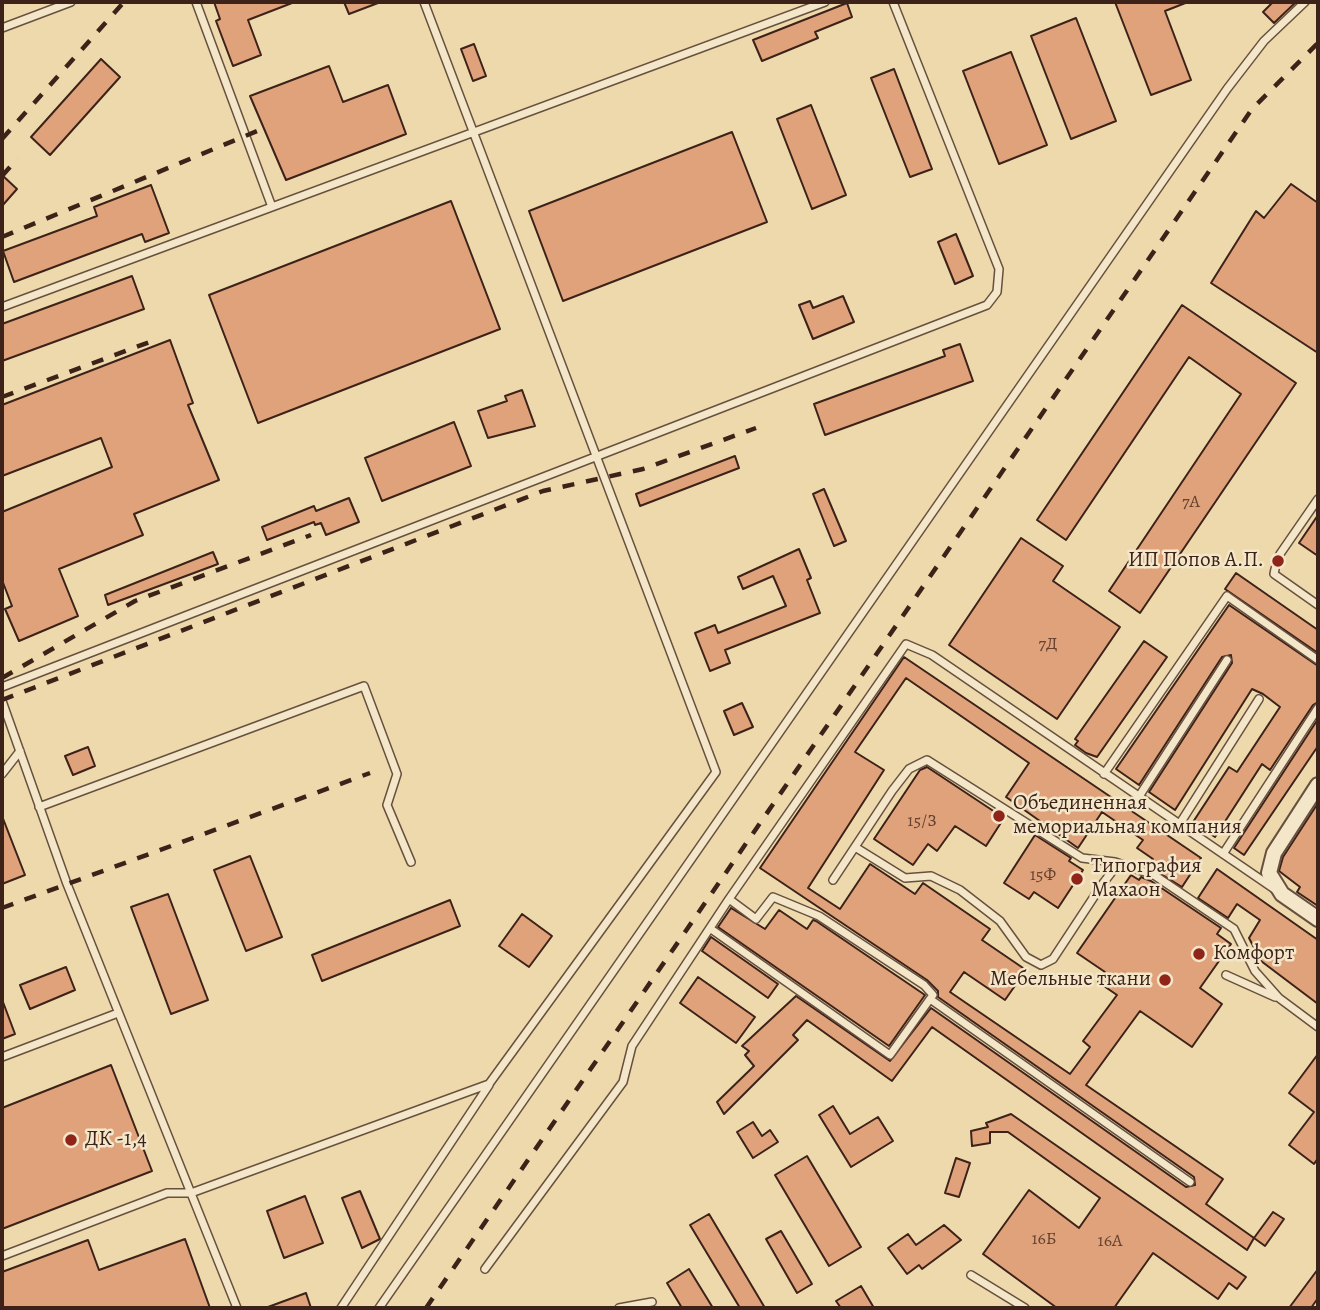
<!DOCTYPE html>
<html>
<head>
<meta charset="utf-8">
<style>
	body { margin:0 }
	#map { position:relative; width:1320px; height:1310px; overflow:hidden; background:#edd9ac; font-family:Alegreya,serif }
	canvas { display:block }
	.frame { position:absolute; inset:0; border:4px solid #3c2219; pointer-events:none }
</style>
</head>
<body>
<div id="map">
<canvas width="1320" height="1310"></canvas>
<div class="frame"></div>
</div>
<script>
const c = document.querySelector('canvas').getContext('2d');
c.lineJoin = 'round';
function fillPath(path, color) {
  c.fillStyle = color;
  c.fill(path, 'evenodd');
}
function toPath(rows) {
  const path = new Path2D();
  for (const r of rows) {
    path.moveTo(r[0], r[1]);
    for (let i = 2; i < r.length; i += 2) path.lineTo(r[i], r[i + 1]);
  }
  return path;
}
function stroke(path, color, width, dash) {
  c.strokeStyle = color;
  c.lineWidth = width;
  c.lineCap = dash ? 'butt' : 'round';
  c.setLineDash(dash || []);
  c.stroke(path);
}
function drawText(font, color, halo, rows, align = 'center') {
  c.font = font + ' Alegreya,serif';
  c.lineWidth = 5;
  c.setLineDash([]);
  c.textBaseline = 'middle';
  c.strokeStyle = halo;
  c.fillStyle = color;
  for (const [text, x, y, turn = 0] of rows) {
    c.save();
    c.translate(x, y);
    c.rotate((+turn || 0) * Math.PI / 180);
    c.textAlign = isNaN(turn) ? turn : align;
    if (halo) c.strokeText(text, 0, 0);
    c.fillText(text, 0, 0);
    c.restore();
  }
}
const building = toPath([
	[214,2,292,2,292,3,248,20,261,55,233,66,216,21,220,19,214,2],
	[344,2,378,2,378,3,349,14,344,2],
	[1115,2,1188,2,1165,11,1191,80,1151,95,1115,2],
	[1273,2,1296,2,1274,23,1263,12,1273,2],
	[847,3,852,17,815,32,818,38,762,61,753,40,847,3],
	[1076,18,1116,121,1071,139,1031,36,1076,18],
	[474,44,486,76,473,81,461,49,474,44],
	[1011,52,1047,145,999,164,963,71,1011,52],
	[101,59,120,77,50,155,31,137,101,59],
	[329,66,343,102,388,85,406,134,286,180,250,96,329,66],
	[894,69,932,169,910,177,871,78,894,69],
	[811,105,846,195,812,209,777,119,811,105],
	[732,132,767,222,563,301,529,211,732,132],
	[2,175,17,189,2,206,2,175],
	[1291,184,1318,203,1318,353,1211,283,1256,211,1264,218,1291,184],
	[151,185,169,233,145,242,142,234,14,282,3,251,97,216,94,207,151,185],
	[451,201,500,329,258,423,209,295,451,201],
	[956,234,973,276,955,284,938,242,956,234],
	[132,276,144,309,2,361,2,324,132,276],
	[843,296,854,322,813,339,799,305,810,301,813,308,843,296],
	[1182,305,1296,383,1140,613,1109,591,1241,394,1189,357,1066,540,1037,520,1182,305],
	[170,340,193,403,188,405,219,480,134,514,143,535,59,569,78,616,19,641,5,609,12,606,2,580,2,512,112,467,101,438,2,476,2,405,170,340],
	[960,344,973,381,825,435,814,404,945,356,943,350,960,344],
	[522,390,535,426,488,438,478,411,507,401,505,396,522,390],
	[454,422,471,466,382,501,365,458,454,422],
	[735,456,739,468,640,506,636,494,735,456],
	[824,489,846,541,834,546,813,494,824,489],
	[349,498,359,522,326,535,321,523,315,525,314,522,267,540,262,527,314,506,316,511,349,498],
	[1318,515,1318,556,1299,543,1318,515],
	[1021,538,1063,566,1053,581,1120,627,1057,719,949,645,1021,538],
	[799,549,811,578,807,580,820,613,725,650,730,663,710,671,695,633,715,625,718,633,786,606,773,576,743,589,738,577,799,549],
	[213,552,218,564,108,605,105,595,213,552],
	[1236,573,1318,630,1318,653,1225,589,1236,573],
	[1229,605,1318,666,1318,702,1313,705,1270,770,1262,764,1215,837,1193,822,1229,767,1237,772,1280,707,1263,694,1252,689,1175,810,1149,792,1232,663,1231,655,1222,657,1139,785,1116,769,1229,605],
	[1144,641,1167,657,1097,757,1086,753,1075,745,1078,741,1075,739,1144,641],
	[904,657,1201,858,1182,887,1148,866,1153,859,1137,848,1143,840,1102,812,1078,848,1006,797,1029,763,906,678,855,752,884,770,808,888,840,909,870,864,915,894,923,883,990,929,982,940,1026,970,1005,1000,964,972,950,992,1070,1074,1090,1047,1083,1041,1117,995,1098,982,1105,972,1077,953,1131,875,1139,880,1141,877,1151,881,1221,928,1217,934,1231,944,1200,988,1222,1004,1192,1047,1140,1011,1086,1085,1223,1179,1206,1204,1254,1238,1247,1250,932,1027,892,1081,807,1020,793,1035,798,1040,724,1114,717,1102,754,1066,745,1055,749,1051,742,1046,796,996,890,1061,931,1008,1186,1187,1195,1185,1194,1177,938,997,938,991,927,980,760,868,904,657],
	[742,703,753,727,734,735,724,711,742,703],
	[1318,719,1318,746,1244,855,1234,848,1318,719],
	[88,747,95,766,73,775,65,756,88,747],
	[927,767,1004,818,986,846,955,826,937,851,928,844,913,865,874,839,920,770,927,767],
	[1318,803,1318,906,1297,892,1300,887,1279,871,1283,857,1318,803],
	[2,816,25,875,2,884,2,816],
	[1035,835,1071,858,1069,861,1083,870,1058,908,1034,892,1029,899,1004,883,1035,835],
	[250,856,282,937,246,951,214,870,250,856],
	[1217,869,1318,940,1318,1004,1261,961,1249,938,1260,920,1237,904,1228,918,1198,898,1217,869],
	[168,894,208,1000,171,1014,131,907,168,894],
	[450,900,460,926,322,981,312,955,450,900],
	[731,908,765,929,779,910,807,929,813,920,816,921,925,995,889,1046,718,927,731,908],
	[522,914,552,936,529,967,499,946,522,914],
	[711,937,778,984,768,998,702,951,711,937],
	[66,967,75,990,30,1009,20,985,66,967],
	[698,977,755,1017,736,1043,680,1003,698,977],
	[3,1002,15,1034,2,1039,2,1003,3,1002],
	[1318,1054,1318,1158,1314,1164,1289,1145,1314,1112,1289,1093,1318,1054],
	[111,1065,152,1171,2,1229,2,1108,111,1065],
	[833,1106,850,1134,878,1117,893,1141,851,1167,819,1115,833,1106],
	[1011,1114,1246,1277,1237,1289,1229,1283,1218,1299,1153,1253,1114,1308,1057,1308,983,1254,1029,1190,1079,1228,1100,1198,1008,1132,990,1132,990,1143,972,1146,971,1131,988,1127,986,1123,1011,1114],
	[753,1122,762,1136,770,1130,778,1142,753,1158,737,1132,753,1122],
	[807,1156,861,1247,829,1266,775,1175,807,1156],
	[956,1158,970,1163,959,1197,945,1193,956,1158],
	[360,1191,380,1239,362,1248,342,1198,360,1191],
	[305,1196,323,1243,284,1258,267,1211,305,1196],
	[1273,1212,1284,1219,1265,1246,1254,1238,1273,1212],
	[709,1214,765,1308,740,1308,690,1225,709,1214],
	[944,1225,961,1240,922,1269,919,1265,907,1274,888,1248,908,1234,916,1245,944,1225],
	[781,1231,812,1284,797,1293,766,1239,781,1231],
	[185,1239,210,1308,2,1308,2,1272,88,1240,99,1270,185,1239],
	[689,1269,713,1308,682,1308,667,1283,689,1269],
	[1318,1269,1318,1298,1311,1308,1289,1308,1318,1269],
	[861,1286,874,1308,841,1308,836,1301,861,1286],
	[306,1293,311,1308,269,1308,268,1307,306,1293]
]);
const lane = toPath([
	[196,2,272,207],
	[2,28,71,2],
	[2,307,825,2],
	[1280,554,1318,499],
	[1275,569,1274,574,1318,605],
	[2,687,987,305,997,292,999,269,893,2],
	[2,701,67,884,237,1308],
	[2,774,20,751],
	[1104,774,1227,596,1318,660],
	[1138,798,1227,660],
	[39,807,364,686,397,774,387,805,411,862],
	[1179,825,1259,699],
	[855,847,905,878,931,876,960,890,1000,921,1026,957,1041,965,1053,959,1101,886,1114,869,1124,865],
	[1223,854,1318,708],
	[833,880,892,791,909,769,927,760,1082,858,1115,862,1154,875,1234,929,1255,971,1279,998,1318,1027],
	[729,899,756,919,773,897,819,916,924,985,933,995,930,999,1190,1182],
	[711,929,890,1055,930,999],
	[1226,975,1275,997],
	[2,1057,118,1013],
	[2,1256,167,1193,191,1193,489,1084,716,772,424,2],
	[485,1269,623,1082,632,1046,729,899,906,644,932,655,1276,890],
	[971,1275,1025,1308],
	[341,1308,489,1085],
	[379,1308,1227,89,1264,41,1305,2],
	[619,1308,652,1302]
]);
const street = toPath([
	[1318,785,1274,853,1269,873,1282,894,1318,919]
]);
const rail = toPath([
	[2,139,124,2],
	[2,176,18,158],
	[2,237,262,129],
	[2,397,155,340],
	[2,678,135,601,311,535],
	[2,700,543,491,643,469,756,428],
	[2,908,370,773],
	[426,1308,1252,109,1318,43]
]);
const markers = [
	[1278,561,7,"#8f2418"],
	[999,816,7,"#8f2418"],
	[1077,879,7,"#8f2418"],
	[1199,954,7,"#8f2418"],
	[1165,980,7,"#8f2418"],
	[71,1140,7,"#8f2418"]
];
const numberNames = [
	["7А",1191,503],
	["7Д",1048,645],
	["15/З",922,822],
	["15Ф",1043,876],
	["16Б",1044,1240],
	["16А",1110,1242]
];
const poiNames = [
	["ИП Попов А.П.",1264,561,"right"],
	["Объединенная",1013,804],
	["мемориальная компания",1013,828],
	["Типография",1091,867],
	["Махаон",1091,891],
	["Комфорт",1213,954],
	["Мебельные ткани",1151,980,"right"],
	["ДК -1,4",85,1140]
];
fillPath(building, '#e0a27a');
stroke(building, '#3c2219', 2);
stroke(lane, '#68503e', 10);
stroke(street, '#68503e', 18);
stroke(lane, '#f3e6c9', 7);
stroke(street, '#f3e6c9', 14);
stroke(rail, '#3c2219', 4.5, [12, 12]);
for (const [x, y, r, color] of markers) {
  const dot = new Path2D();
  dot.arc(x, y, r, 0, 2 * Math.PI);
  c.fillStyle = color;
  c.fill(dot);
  stroke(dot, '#f3e6c9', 2.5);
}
drawText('18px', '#654231', null, numberNames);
drawText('21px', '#3c2219', '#f3e6c9', poiNames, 'left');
</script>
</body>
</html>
